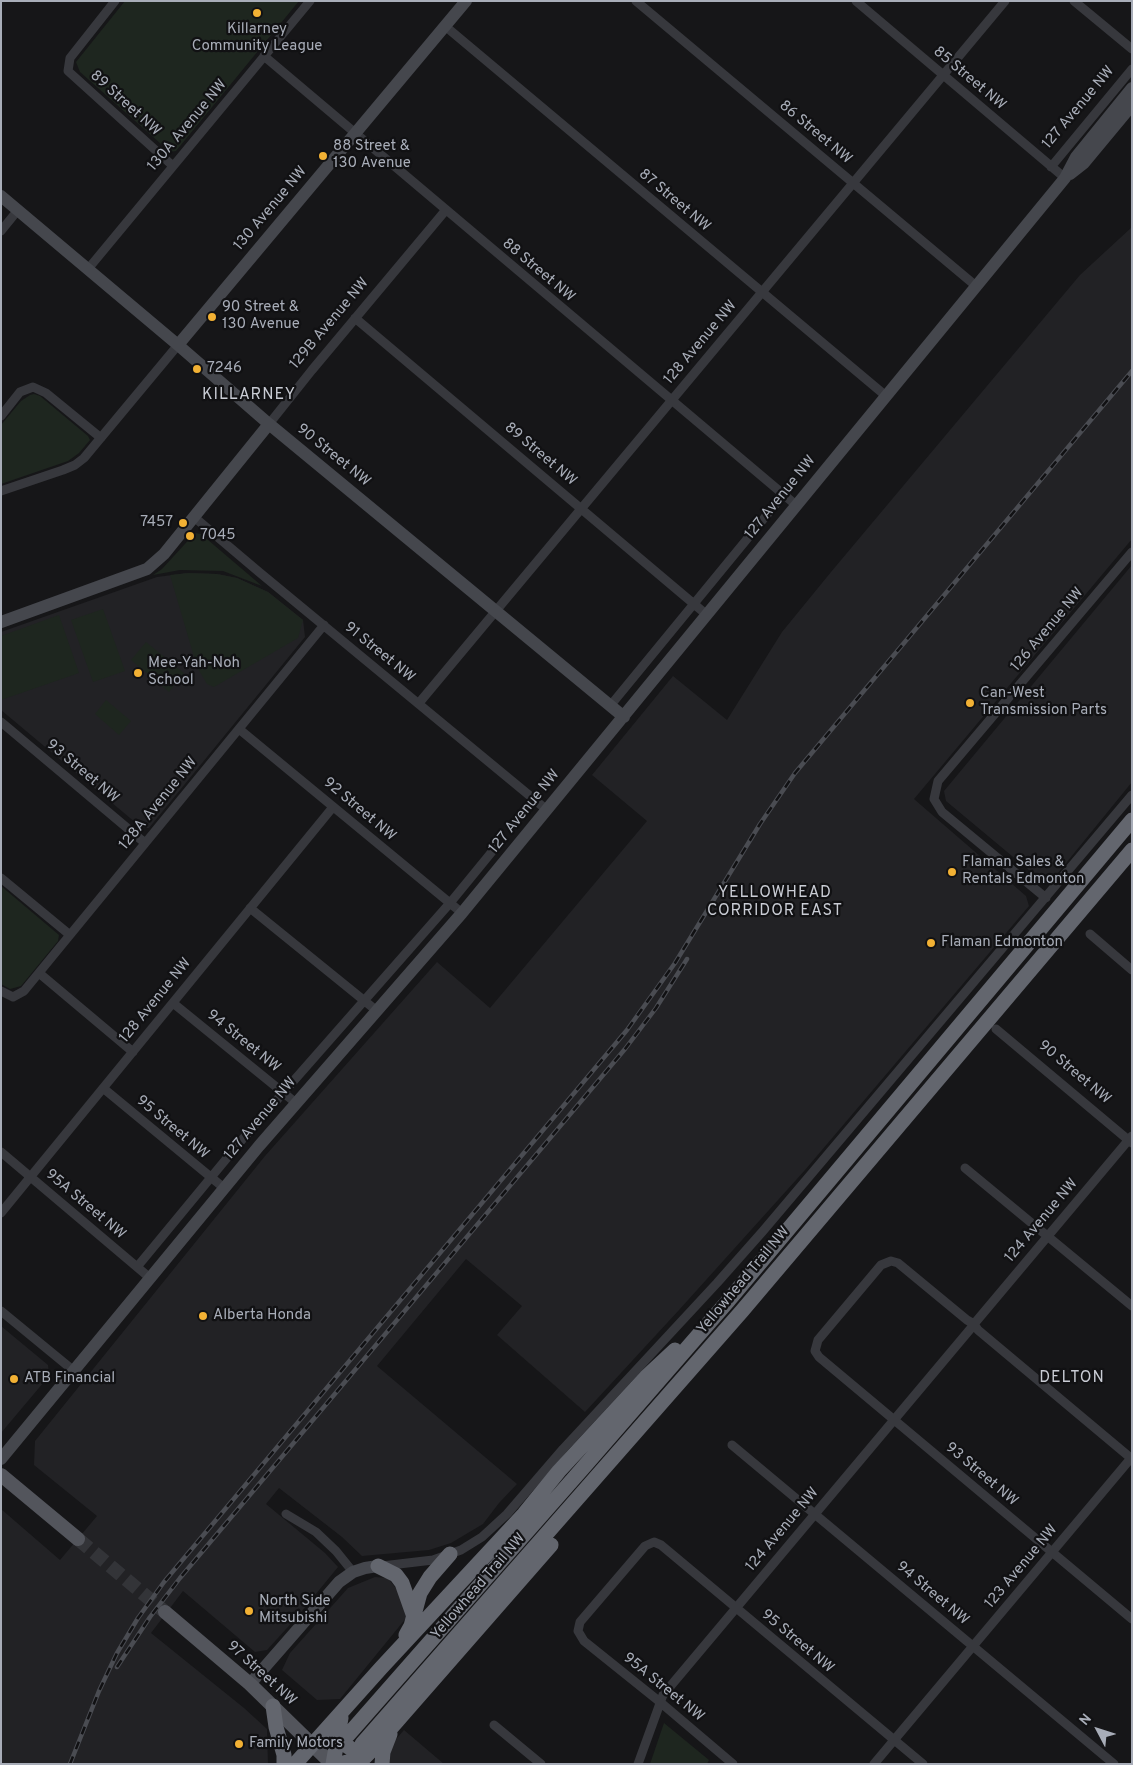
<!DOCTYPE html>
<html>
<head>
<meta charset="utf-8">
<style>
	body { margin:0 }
	#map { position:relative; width:1133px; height:1765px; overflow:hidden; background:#161618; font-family:Overpass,sans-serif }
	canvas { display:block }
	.frame { position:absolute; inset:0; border:2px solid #a8adb8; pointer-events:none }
	.north { position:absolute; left:1073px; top:1705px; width:50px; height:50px; -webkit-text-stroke:4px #111113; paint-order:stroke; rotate:310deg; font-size:14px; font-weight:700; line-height:20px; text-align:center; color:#a8adb8 }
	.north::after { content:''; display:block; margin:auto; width:18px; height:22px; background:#a8adb8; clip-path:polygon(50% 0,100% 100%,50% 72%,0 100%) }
</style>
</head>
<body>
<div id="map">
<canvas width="1133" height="1765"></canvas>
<div class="frame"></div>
<div class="north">N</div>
</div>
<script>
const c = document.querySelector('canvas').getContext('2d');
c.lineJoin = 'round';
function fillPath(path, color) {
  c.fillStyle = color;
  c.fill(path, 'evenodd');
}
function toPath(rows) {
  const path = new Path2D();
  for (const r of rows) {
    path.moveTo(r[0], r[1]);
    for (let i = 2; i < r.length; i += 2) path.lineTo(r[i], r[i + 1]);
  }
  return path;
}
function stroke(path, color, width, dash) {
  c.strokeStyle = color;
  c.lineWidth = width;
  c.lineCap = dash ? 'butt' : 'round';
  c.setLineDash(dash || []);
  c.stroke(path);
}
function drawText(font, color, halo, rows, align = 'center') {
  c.font = font + ' Overpass,sans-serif';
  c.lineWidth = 4.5;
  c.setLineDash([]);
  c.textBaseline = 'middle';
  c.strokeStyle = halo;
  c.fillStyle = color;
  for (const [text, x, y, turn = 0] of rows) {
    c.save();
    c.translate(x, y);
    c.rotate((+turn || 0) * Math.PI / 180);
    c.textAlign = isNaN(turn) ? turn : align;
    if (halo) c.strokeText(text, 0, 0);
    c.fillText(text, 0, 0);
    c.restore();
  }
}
const built = toPath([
	[1132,227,1132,539,914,799,1026,896,1029,906,805,1170,679,1310,585,1412,497,1335,522,1306,466,1259,377,1366,517,1484,499,1503,483,1524,451,1543,429,1550,362,1556,342,1537,279,1488,266,1504,325,1553,338,1567,297,1617,267,1650,255,1652,183,1591,151,1633,244,1708,267,1729,268,1764,1,1764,1,1509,60,1560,97,1516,34,1465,35,1441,265,1156,437,962,490,1008,647,821,592,775,673,676,727,720,782,632,831,572,1080,275],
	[1132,565,1132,782,1053,879,1042,881,946,801,944,791],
	[188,573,217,574,237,578,268,592,303,620,305,637,149,828,142,828,1,710,1,632,157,577],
	[1,1326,48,1365,49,1376,1,1433],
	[375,1577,388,1578,398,1591,407,1617,340,1699,317,1700,282,1670,290,1653,348,1588],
	[404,1730,444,1764,385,1764,390,1746]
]);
const green = toPath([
	[125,1,299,1,176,151,170,152,80,72,76,62],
	[34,394,40,396,88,436,90,440,79,453,68,461,1,484,1,425,21,401,30,395],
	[195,533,201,534,262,586,223,571,180,570,153,575,162,569],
	[188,573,217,574,237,578,268,592,303,620,298,638,214,687,207,684,197,667,170,575],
	[103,609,125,671,93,682,71,620],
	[59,615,79,673,1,700,1,636],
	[146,642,184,673,169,692,131,660],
	[106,700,131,721,119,735,95,714],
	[1,886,59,935,58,941,21,986,10,989,1,984],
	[664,1723,709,1760,707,1764,650,1764]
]);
const primaryTunnel = toPath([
	[78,1539,165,1612]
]);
const street = toPath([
	[115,1,70,58,68,71,173,166],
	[636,1,976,286],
	[856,1,1065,178],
	[1074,1,1132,49],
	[445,26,886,396],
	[264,56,796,505],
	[1051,167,1132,69],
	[1,231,18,210],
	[88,269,310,1],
	[355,318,707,615],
	[1,416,20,392,33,387,46,393,101,438],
	[269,424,312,370,445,211],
	[1,491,63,470,75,465,84,458,178,345],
	[194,517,259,572,547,810],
	[419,703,1005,1],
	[610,706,784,494],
	[1,722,145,843],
	[239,729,462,913],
	[1,878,70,935],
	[1046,898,942,812,934,799,938,781,1132,552],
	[250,908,377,1011],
	[1090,934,1132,970],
	[39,973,133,1052],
	[1,991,13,997,24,991,324,625],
	[173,1003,296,1103],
	[996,1029,1132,1143],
	[103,1088,224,1188],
	[1,1152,150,1278],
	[965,1168,1132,1306],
	[1,1213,333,807],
	[137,1267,246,1135,450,903,495,848],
	[1,1311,74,1371],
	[974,1324,1132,1136],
	[732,1445,1114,1764],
	[1132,1459,978,1330,974,1324,967,1320,898,1263,891,1261,881,1265,818,1340,815,1351,819,1357,1132,1619],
	[286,1514,316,1532,336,1551,353,1572],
	[382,1566,433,1560,461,1550,482,1537,507,1514,563,1449,717,1283,763,1231,1132,795],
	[494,1725,541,1764],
	[638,1764,663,1695,972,1327],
	[733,1764,660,1702,584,1641,578,1631,580,1622,645,1546,654,1542,661,1545,923,1764],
	[874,1764,1132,1457]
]);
const secondary = toPath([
	[1070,174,1084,163,1132,105],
	[1,196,178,345,269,424,624,717],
	[178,345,466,1],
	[1,622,147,569,164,554,269,424],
	[1,1459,259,1146,462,913,1065,178,1076,157,1132,88],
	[250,1684,339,1582,353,1572,365,1568,378,1566]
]);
const primary = toPath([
	[1,1475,78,1539],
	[165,1612,250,1684,332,1764]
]);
const highway = toPath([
	[378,1566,396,1575,402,1583,413,1614],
	[406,1635,411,1626,420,1593,430,1577,450,1554],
	[273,1706,276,1727,284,1755,284,1764],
	[339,1732,344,1744,353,1750,366,1749,372,1746],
	[348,1735,582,1469,728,1301,1132,820],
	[362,1744,742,1311,1132,850],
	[295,1764,381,1668,524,1514,559,1471,646,1377,675,1350],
	[333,1764,341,1718],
	[339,1764,364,1758,370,1752,551,1545],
	[382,1764,383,1752,390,1734]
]);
const rail = toPath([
	[117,1667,150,1617,180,1578,625,1049,656,1008,687,959],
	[70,1764,99,1691,117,1653,138,1618,164,1582,627,1030,675,963,760,824,795,773,1132,371]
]);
const markers = [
	[257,13,5,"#f2b134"],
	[323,156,5,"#f2b134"],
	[212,317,5,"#f2b134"],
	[197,369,5,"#f2b134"],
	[183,523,5,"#f2b134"],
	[190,536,5,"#f2b134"],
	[138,673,5,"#f2b134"],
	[970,703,5,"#f2b134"],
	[952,872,5,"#f2b134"],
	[931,943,5,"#f2b134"],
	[203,1316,5,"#f2b134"],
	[14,1379,5,"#f2b134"],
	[249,1611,5,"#f2b134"],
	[239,1744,5,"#f2b134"]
];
const poiNames = [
	["Killarney",257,30,"center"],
	["Community League",257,47,"center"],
	["88 Street &",333,147],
	["130 Avenue",333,164],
	["90 Street &",222,308],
	["130 Avenue",222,325],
	["7246",207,369],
	["7457",173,523,"right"],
	["7045",200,536],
	["Mee-Yah-Noh",148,664],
	["School",148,681],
	["Can-West",980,694],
	["Transmission Parts",980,711],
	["Flaman Sales &",962,863],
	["Rentals Edmonton",962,880],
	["Flaman Edmonton",941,943],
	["Alberta Honda",213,1316],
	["ATB Financial",24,1379],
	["North Side",259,1602],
	["Mitsubishi",259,1619],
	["Family Motors",249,1744]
];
const streetNames = [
	["85 Street NW",969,79,40],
	["89 Street NW",125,104,42],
	["127 Avenue NW",1079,108,-50],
	["130A Avenue NW",188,126,-50],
	["86 Street NW",815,133,40],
	["87 Street NW",674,201,40],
	["130 Avenue NW",271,209,-50],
	["88 Street NW",538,271,40],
	["129B Avenue NW",330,324,-50],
	["128 Avenue NW",701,343,-50],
	["89 Street NW",540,455,40],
	["90 Street NW",333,456,39],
	["127 Avenue NW",781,498,-51],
	["126 Avenue NW",1048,630,-50],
	["91 Street NW",379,653,39],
	["93 Street NW",82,772,40],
	["128A Avenue NW",159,804,-51],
	["92 Street NW",359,810,40],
	["127 Avenue NW",525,812,-51],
	["128 Avenue NW",156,1001,-51],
	["94 Street NW",243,1042,39],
	["90 Street NW",1074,1073,40],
	["127 Avenue NW",261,1119,-50],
	["95 Street NW",172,1128,40],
	["95A Street NW",85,1205,40],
	["124 Avenue NW",1042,1221,-50],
	["Yellowhead Trail NW",744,1281,-50],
	["93 Street NW",981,1475,40],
	["124 Avenue NW",783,1530,-50],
	["123 Avenue NW",1022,1567,-50],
	["Yellowhead Trail NW",479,1587,-49],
	["94 Street NW",932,1594,40],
	["95 Street NW",797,1642,40],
	["97 Street NW",261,1674,42],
	["95A Street NW",663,1688,39]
];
const neighbourhoodNames = [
	["KILLARNEY",249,396],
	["YELLOWHEAD",775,894],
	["CORRIDOR EAST",775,912],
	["DELTON",1072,1379]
];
fillPath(built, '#222225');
fillPath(green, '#1e261f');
stroke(primaryTunnel, '#333438', 14, [14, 7]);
stroke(street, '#37383d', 9);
stroke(secondary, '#45474d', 12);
stroke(primary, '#53555c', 14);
stroke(highway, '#63666e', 15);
stroke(rail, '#4a4c52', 4.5);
stroke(rail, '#111113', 2.5, [8]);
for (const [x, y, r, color] of markers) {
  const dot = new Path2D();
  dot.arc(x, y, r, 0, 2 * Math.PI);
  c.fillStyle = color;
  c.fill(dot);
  stroke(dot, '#111113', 2);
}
drawText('15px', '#a8adb8', '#111113', poiNames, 'left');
drawText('15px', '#a8adb8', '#111113', streetNames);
c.letterSpacing = '1px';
drawText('16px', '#c9ccd4', '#111113', neighbourhoodNames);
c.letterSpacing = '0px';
</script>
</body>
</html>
